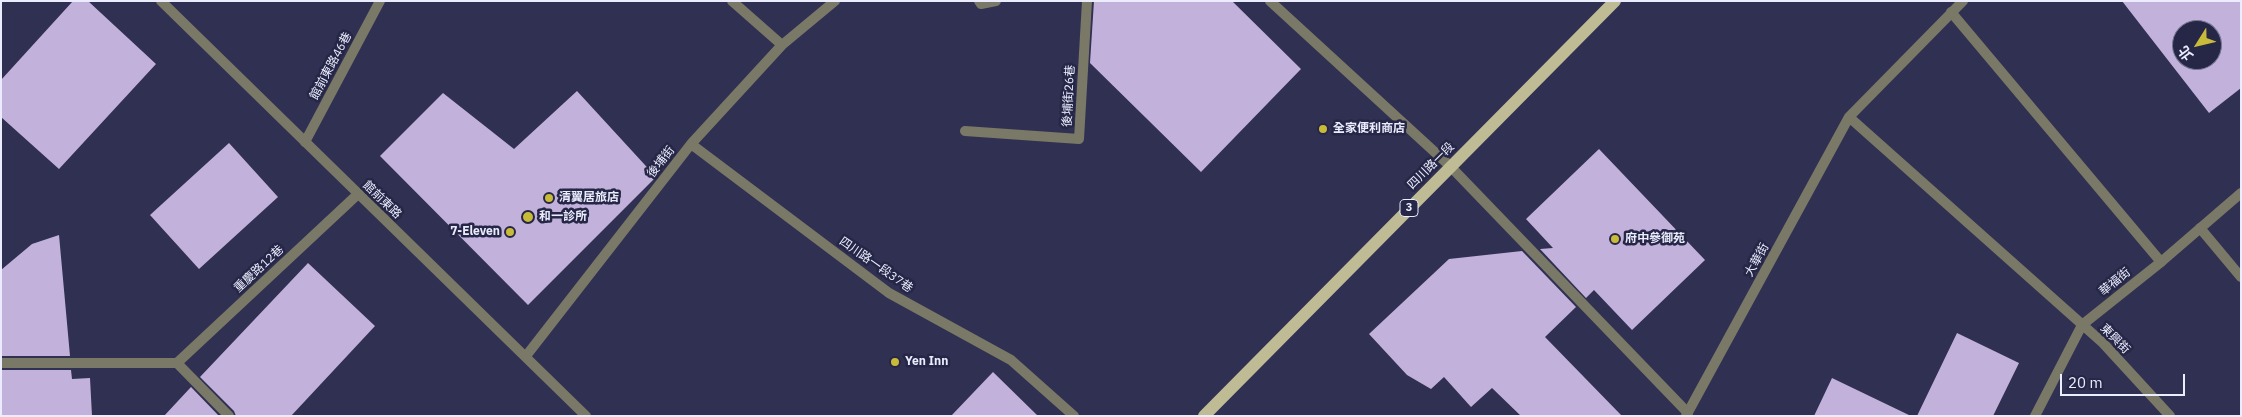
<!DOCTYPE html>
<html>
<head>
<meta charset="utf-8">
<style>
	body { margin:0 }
	#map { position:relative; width:2242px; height:417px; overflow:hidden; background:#303052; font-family:"IBM Plex Sans","Noto Sans TC",sans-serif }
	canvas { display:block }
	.frame { position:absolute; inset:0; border:2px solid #ebedfe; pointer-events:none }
	.north { position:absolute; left:2172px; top:20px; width:50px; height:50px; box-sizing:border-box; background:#262647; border:1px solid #757690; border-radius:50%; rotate:234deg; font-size:14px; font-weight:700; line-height:20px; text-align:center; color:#ebedfe }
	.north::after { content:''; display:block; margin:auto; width:18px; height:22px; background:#c9bb3a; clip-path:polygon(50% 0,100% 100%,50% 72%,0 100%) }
	.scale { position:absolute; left:2060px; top:374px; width:125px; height:22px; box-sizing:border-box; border:2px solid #ebedfe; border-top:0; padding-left:6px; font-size:15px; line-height:18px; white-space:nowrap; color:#ebedfe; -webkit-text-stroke:4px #262647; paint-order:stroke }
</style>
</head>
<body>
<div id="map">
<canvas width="2242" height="417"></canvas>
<div class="frame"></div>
<div class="north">北</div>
<div class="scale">20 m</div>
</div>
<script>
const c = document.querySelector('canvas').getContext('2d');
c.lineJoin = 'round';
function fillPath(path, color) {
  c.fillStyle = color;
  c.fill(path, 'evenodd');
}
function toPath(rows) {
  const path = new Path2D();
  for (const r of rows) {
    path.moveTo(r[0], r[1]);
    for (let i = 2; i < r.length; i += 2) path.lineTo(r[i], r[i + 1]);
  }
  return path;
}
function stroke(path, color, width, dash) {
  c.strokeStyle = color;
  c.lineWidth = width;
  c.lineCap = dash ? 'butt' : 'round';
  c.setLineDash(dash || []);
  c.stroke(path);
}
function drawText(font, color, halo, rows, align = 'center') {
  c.font = font + ' "IBM Plex Sans","Noto Sans TC",sans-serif';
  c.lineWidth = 5;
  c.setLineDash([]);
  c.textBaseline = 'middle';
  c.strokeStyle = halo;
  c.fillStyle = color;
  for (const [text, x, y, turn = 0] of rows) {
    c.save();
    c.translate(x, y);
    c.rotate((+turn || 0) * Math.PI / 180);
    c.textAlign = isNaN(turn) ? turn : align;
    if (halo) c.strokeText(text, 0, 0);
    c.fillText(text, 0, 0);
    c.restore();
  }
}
const building = toPath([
	[73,1,88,1,156,64,59,169,1,117,1,80],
	[1094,1,1232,1,1301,69,1201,172,1090,63],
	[2122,1,2241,1,2241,88,2209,113],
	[2182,30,2212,30,2212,60,2182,60],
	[577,91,656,177,528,305,380,156,443,93,514,149],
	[229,143,278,197,199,269,150,215],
	[1599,149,1705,260,1632,330,1594,290,1586,298,1540,249,1553,248,1526,219],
	[59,235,70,356,1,356,1,270,32,244],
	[1522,251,1576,307,1545,337,1622,416,1521,416,1492,388,1471,407,1444,377,1431,389,1407,375,1369,334,1449,259],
	[308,263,375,326,291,416,236,416,234,411,200,377],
	[1957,333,2019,363,1993,416,1917,416],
	[1,370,71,370,72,379,90,378,92,416,1,416],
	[993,372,1038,416,951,416],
	[1832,378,1911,416,1814,416],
	[191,387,219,416,164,416]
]);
const service = toPath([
	[979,1,981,4,996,1],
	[1270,1,1450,166,1688,413],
	[1951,12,2161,262],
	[965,131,1079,139,1087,1],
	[305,142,380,1],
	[2200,228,2241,277],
	[1,363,177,363,358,194],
	[177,363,229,416]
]);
const minor = toPath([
	[732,1,782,45],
	[1849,117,2103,343,2170,416],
	[691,144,889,293,1011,360,1074,416],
	[526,356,691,144,782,45,835,1],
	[1686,416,1849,117,1963,1],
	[2035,416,2082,325,2161,262,2241,193]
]);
const tertiary = toPath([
	[161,1,586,416]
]);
const primary = toPath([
	[1204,416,1615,1]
]);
const markers = [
	[1323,129,5,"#c9bb3a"],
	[549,198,5,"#c9bb3a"],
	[528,217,6,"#c9bb3a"],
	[510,232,5,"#c9bb3a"],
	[1615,239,5,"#c9bb3a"],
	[895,362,5,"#c9bb3a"]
];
const shields = [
	[1409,208,18]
];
const shieldNames = [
	["3",1409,208]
];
const streetNames = [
	["館前東路46巷",331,66,-62],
	["後埔街26巷",1069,96,-87],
	["後埔街",661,162,-52],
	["四川路一段",1431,166,-45],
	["館前東路",382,200,44],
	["大華街",1757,260,-61],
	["四川路一段37巷",876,265,35],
	["重慶路12巷",259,269,-43],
	["華福街",2115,282,-39],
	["東興街",2115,339,45]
];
const poiNames = [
	["全家便利商店",1333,129],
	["清翼居旅店",559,198],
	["和一診所",539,217],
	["7-Eleven",500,232,"right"],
	["府中參御苑",1625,239],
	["Yen Inn",905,362]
];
fillPath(building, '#c2b2db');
stroke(service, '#7a7866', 10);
stroke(minor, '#7a7866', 10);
stroke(tertiary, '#7a7866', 10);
stroke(primary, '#bebb95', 12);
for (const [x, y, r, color] of markers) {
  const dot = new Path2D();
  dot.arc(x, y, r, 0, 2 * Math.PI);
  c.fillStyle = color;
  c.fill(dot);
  stroke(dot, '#262647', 2);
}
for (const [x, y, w] of shields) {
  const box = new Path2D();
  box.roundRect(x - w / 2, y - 8.5, w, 17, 4);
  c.fillStyle = '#262647';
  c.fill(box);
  stroke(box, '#ebedfe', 1);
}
drawText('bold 11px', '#ebedfe', null, shieldNames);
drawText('12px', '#ebedfe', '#262647', streetNames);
drawText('bold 12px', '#ebedfe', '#262647', poiNames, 'left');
</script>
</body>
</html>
